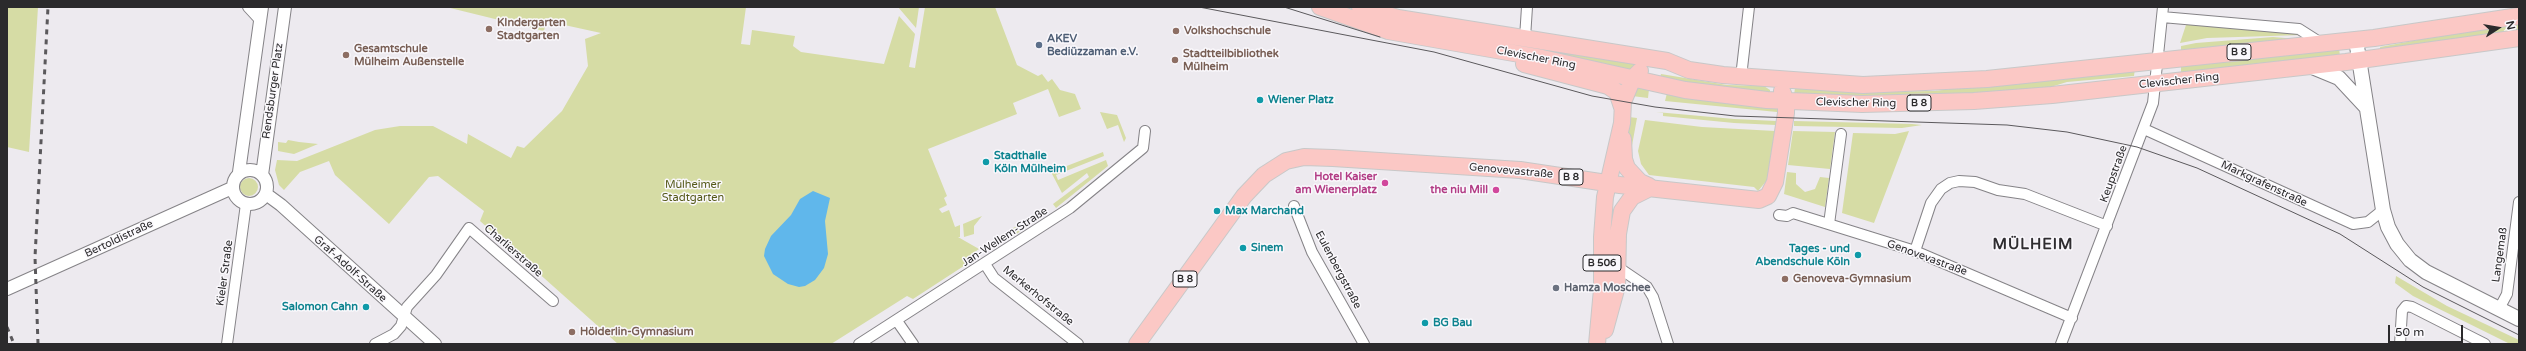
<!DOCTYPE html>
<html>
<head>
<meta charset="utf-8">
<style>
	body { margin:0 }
	#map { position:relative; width:2526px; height:351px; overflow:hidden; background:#edeaef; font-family:"Varela Round",sans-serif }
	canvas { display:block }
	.frame { position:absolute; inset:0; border:8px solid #2b2a2c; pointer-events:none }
	.north { position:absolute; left:2478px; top:8px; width:40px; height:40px; -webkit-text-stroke:3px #faf8fc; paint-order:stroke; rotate:78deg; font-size:11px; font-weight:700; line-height:16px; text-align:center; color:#2b2a2c }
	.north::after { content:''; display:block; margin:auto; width:14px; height:18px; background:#2b2a2c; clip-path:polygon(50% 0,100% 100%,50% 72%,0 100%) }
	.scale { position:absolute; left:2388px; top:325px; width:75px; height:18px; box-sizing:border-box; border:2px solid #2b2a2c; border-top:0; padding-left:5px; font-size:12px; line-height:14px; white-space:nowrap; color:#2b2a2c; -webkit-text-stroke:3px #faf8fc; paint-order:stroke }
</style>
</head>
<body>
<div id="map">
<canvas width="2526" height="351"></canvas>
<div class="frame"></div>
<div class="north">N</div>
<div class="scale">50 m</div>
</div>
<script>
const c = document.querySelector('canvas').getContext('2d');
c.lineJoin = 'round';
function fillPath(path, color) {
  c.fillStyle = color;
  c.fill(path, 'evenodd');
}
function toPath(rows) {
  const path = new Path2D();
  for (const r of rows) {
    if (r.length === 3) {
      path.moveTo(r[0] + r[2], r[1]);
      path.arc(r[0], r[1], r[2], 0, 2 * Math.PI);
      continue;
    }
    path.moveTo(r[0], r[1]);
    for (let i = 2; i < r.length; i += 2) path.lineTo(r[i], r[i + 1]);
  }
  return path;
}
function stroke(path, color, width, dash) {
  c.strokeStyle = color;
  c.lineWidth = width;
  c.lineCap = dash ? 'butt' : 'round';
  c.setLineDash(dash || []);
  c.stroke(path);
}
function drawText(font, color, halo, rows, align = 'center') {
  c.font = font + ' "Varela Round",sans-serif';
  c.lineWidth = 3;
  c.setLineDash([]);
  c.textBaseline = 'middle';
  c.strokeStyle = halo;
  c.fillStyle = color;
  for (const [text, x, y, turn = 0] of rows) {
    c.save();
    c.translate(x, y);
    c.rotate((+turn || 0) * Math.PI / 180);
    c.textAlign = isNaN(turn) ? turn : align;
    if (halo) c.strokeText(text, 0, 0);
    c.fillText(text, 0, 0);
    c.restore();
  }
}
const green = toPath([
	[7,7,38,7,29,152,7,147],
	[446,7,746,7,741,44,750,45,752,30,795,36,793,46,801,52,884,64,899,16,915,34,909,67,915,68,925,7,995,7,1017,65,1038,76,1042,74,1048,82,1052,79,1060,90,1075,94,1081,109,1059,117,1048,89,1013,103,1017,114,928,149,947,196,944,198,947,205,939,209,942,213,949,210,955,227,960,225,960,237,958,237,979,249,969,256,973,260,913,299,907,296,831,344,618,344,480,221,484,211,438,176,429,177,389,224,335,175,329,161,300,172,284,190,279,185,275,170,277,160,297,161,375,130,400,126,433,126,467,144,468,134,511,158,517,146,524,148,562,111,588,66,585,39,601,33,546,21,544,31],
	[898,7,919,7,916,28],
	[2519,21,2519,30,2381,51,2380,47],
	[1386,24,1640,64,1629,70],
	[2190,24,2298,34,2301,35,2207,38,2180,43,2186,25],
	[2273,37,2297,39,2181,52,2181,46,2196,43],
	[2339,48,2340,56,2181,73,2181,66],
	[2135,68,2134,76,2067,82,2044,89,1992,94,1862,97,1794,95,1795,88,1862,92,1934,91],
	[1661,74,1727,85,1764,86,1770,90,1770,94,1727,89,1660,78],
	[1636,87,1649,89,1648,98,1632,96],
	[1667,93,1778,108,1777,112,1665,101],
	[1100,112,1117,115,1126,138,1124,142,1118,125,1107,129],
	[1656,112,1734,119,1776,121,1776,125,1734,123,1663,116,1663,113],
	[1629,117,1637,118,1631,151,1626,144],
	[1645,120,1702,127,1775,131,1768,179,1758,191,1754,187,1649,175,1641,164,1638,151],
	[1794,121,1912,124,1922,125,1902,128,1794,126],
	[1793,131,1835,132,1830,169,1788,165],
	[1909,131,1874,223,1842,213,1853,133,1895,134],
	[288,140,299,142,318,144,294,154,278,151,278,142,286,143],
	[1103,152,1104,156,1056,175,1058,180,1106,160,1108,166,1056,208,1053,204,1089,177,1087,173,1062,193,1051,172],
	[1787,172,1796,173,1796,184,1805,192,1815,189,1820,177,1829,178,1825,207,1784,194],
	[249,187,9],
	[982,216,974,226,974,234,964,237,963,224],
	[1027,222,1030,225,1010,238,1008,234,1014,230,1013,228],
	[2396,276,2447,306,2519,340,2519,344,2510,344,2413,296,2395,283]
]);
const water = toPath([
	[813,191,830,198,825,221,828,254,824,268,815,280,805,286,799,287,788,284,773,274,764,256,765,249,771,236,791,215,800,199]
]);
const minor = toPath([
	[248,7,260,20],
	[2162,17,2299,29,2321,43],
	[1525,38,1527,7],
	[1741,77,1749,7],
	[2144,129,2353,224,2368,222,2383,210],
	[1294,206,1312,252,1364,344],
	[1779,215,1787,216,1793,213,1915,251,2072,318],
	[1829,224,1841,134],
	[1915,251,1931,203,1941,189,1950,183,1959,181,1975,182,1998,190,2025,194,2107,226],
	[985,264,994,278,1078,344],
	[1619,268,1647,287,1653,297,1668,344],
	[2499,309,2507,294,2519,202],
	[897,321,913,344],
	[227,344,246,204],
	[375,344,394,334,401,326,407,307,436,275,469,228,553,301],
	[859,344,1070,208,1143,148,1145,131],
	[2061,344,2153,103,2163,7],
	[2400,344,2402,311,2406,306,2412,307,2485,344]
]);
const tertiary = toPath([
	[250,187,17],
	[239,172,262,7],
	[262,175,285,7],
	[266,194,281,205,435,344],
	[7,289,232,188]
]);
const secondary = toPath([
	[2356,40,2383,210,2388,227,2397,244,2410,260,2426,272,2519,319],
	[2310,66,2339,78,2366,107]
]);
const primary = toPath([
	[1320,7,1388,31,1542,58,1685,90,1767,100,1862,104,1974,101,2052,95,2346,62,2519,38],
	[1360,7,1398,18,1667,61,1689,70,1723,75,1863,85,1987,79,2374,38,2519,16],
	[1524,64,1608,86,1617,92,1622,107],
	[1623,139,1624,159,1627,168,1640,182,1649,186],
	[1605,330,1617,286,1618,234,1622,211,1632,197,1650,188],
	[1137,344,1244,196,1264,175,1286,161,1304,157,1333,158,1520,170,1620,185,1759,200,1768,196,1775,182,1786,113,1786,101,1782,91],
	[1597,344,1602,289,1602,237,1605,197,1622,123,1623,102,1633,78,1640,71]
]);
const tram = toPath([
	[1199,7,1434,52,1592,96,1655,107,1735,116,2007,125,2067,132,2137,147,2197,168,2340,234,2423,287,2519,335],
	[1284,7,1380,37]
]);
const rail = toPath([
	[7,327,14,344],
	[38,344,35,257,48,7]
]);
const markers = [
	[489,29,4,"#8d6e63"],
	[1176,31,4,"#8d6e63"],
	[1039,45,4,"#5c6f8a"],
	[346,55,4,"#8d6e63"],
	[1175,60,4,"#8d6e63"],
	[1260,100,4,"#0f9aa8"],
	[986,162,4,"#0f9aa8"],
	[1385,183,4,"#d1479c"],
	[1496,190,4,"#d1479c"],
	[1217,211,4,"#0f9aa8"],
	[1243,248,4,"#0f9aa8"],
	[1858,255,4,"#0f9aa8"],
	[1785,279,4,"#8d6e63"],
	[1556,288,4,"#6b7280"],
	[366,307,4,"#0f9aa8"],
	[1425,323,4,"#0f9aa8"],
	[572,332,4,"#8d6e63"]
];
const shields = [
	[2239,52,24],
	[1919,103,24],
	[1571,177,24],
	[1602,263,38],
	[1185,279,24]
];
const shieldNames = [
	["B 8",2239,52],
	["B 8",1919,103],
	["B 8",1571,177],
	["B 506",1602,263],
	["B 8",1185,279]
];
const educationNames = [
	["KIndergarten",497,23],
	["Stadtgarten",497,36],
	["Volkshochschule",1184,31],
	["Gesamtschule",354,49],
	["Mülheim Außenstelle",354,62],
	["Stadtteilbibliothek",1183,54],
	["Mülheim",1183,67],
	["Genoveva-Gymnasium",1793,279],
	["Hölderlin-Gymnasium",580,332]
];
const serviceNames = [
	["AKEV",1047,39],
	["Bediüzzaman e.V.",1047,52]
];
const streetNames = [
	["Clevischer Ring",1536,58,11],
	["Clevischer Ring",2179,81,-6],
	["Rendsburger Platz",273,91,-82],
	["Clevischer Ring",1856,103,1],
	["Genovevastraße",1511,171,5],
	["Keupstraße",2114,174,-70],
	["Markgrafenstraße",2264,184,25],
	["Jan-Wellem-Straße",1005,237,-33],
	["Bertoldistraße",119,239,-25],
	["Charlierstraße",513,251,41],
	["Langemaß",2500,255,-82],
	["Genovevastraße",1927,258,20],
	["Graf-Adolf-Straße",350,269,42],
	["Eulenbergstraße",1338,270,62],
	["Kieler Straße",225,273,-82],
	["Merkerhofstraße",1038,296,39]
];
const cultureNames = [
	["Wiener Platz",1268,100],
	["Stadthalle",994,156],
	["Köln Mülheim",994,169],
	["Max Marchand",1225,211],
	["Sinem",1251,248],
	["Tages - und",1850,249,"right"],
	["Abendschule Köln",1850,262,"right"],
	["Salomon Cahn",358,307,"right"],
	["BG Bau",1433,323]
];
const hotelNames = [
	["Hotel Kaiser",1377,177],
	["am Wienerplatz",1377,190],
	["the niu Mill",1488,190]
];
const parkNames = [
	["Mülheimer",693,185],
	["Stadtgarten",693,198]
];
const worshipNames = [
	["Hamza Moschee",1564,288]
];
const districtNames = [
	["MÜLHEIM",2033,245]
];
fillPath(green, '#d6dca5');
fillPath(water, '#60b7eb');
stroke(minor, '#858387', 12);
stroke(tertiary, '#858387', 14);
stroke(secondary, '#858387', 16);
stroke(primary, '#c8c8c8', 18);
stroke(minor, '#fff', 10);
stroke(tertiary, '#fff', 12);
stroke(secondary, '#fff', 14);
stroke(primary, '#fbc8c5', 16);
stroke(tram, '#5b595c', 1);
stroke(rail, '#5b595c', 3, [5, 5]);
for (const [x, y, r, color] of markers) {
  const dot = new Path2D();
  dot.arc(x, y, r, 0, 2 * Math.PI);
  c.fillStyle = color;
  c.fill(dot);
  stroke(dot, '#faf8fc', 1.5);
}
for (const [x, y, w] of shields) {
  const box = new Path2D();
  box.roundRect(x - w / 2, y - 8, w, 16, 3);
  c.fillStyle = '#faf8fc';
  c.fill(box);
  stroke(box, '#2b2a2c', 1);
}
drawText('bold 10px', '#2b2a2c', null, shieldNames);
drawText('bold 11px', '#785e54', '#faf8fc', educationNames, 'left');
drawText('bold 11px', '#4e5e75', '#faf8fc', serviceNames, 'left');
drawText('11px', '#2b2a2c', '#faf8fc', streetNames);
drawText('bold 11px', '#0d838f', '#faf8fc', cultureNames, 'left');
drawText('bold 11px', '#b23c85', '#faf8fc', hotelNames, 'right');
drawText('11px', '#555919', '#faf8fc', parkNames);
drawText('bold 11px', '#5b616d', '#faf8fc', worshipNames, 'left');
c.letterSpacing = '1px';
drawText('bold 15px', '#2f2d30', '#faf8fc', districtNames);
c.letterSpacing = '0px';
</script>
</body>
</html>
